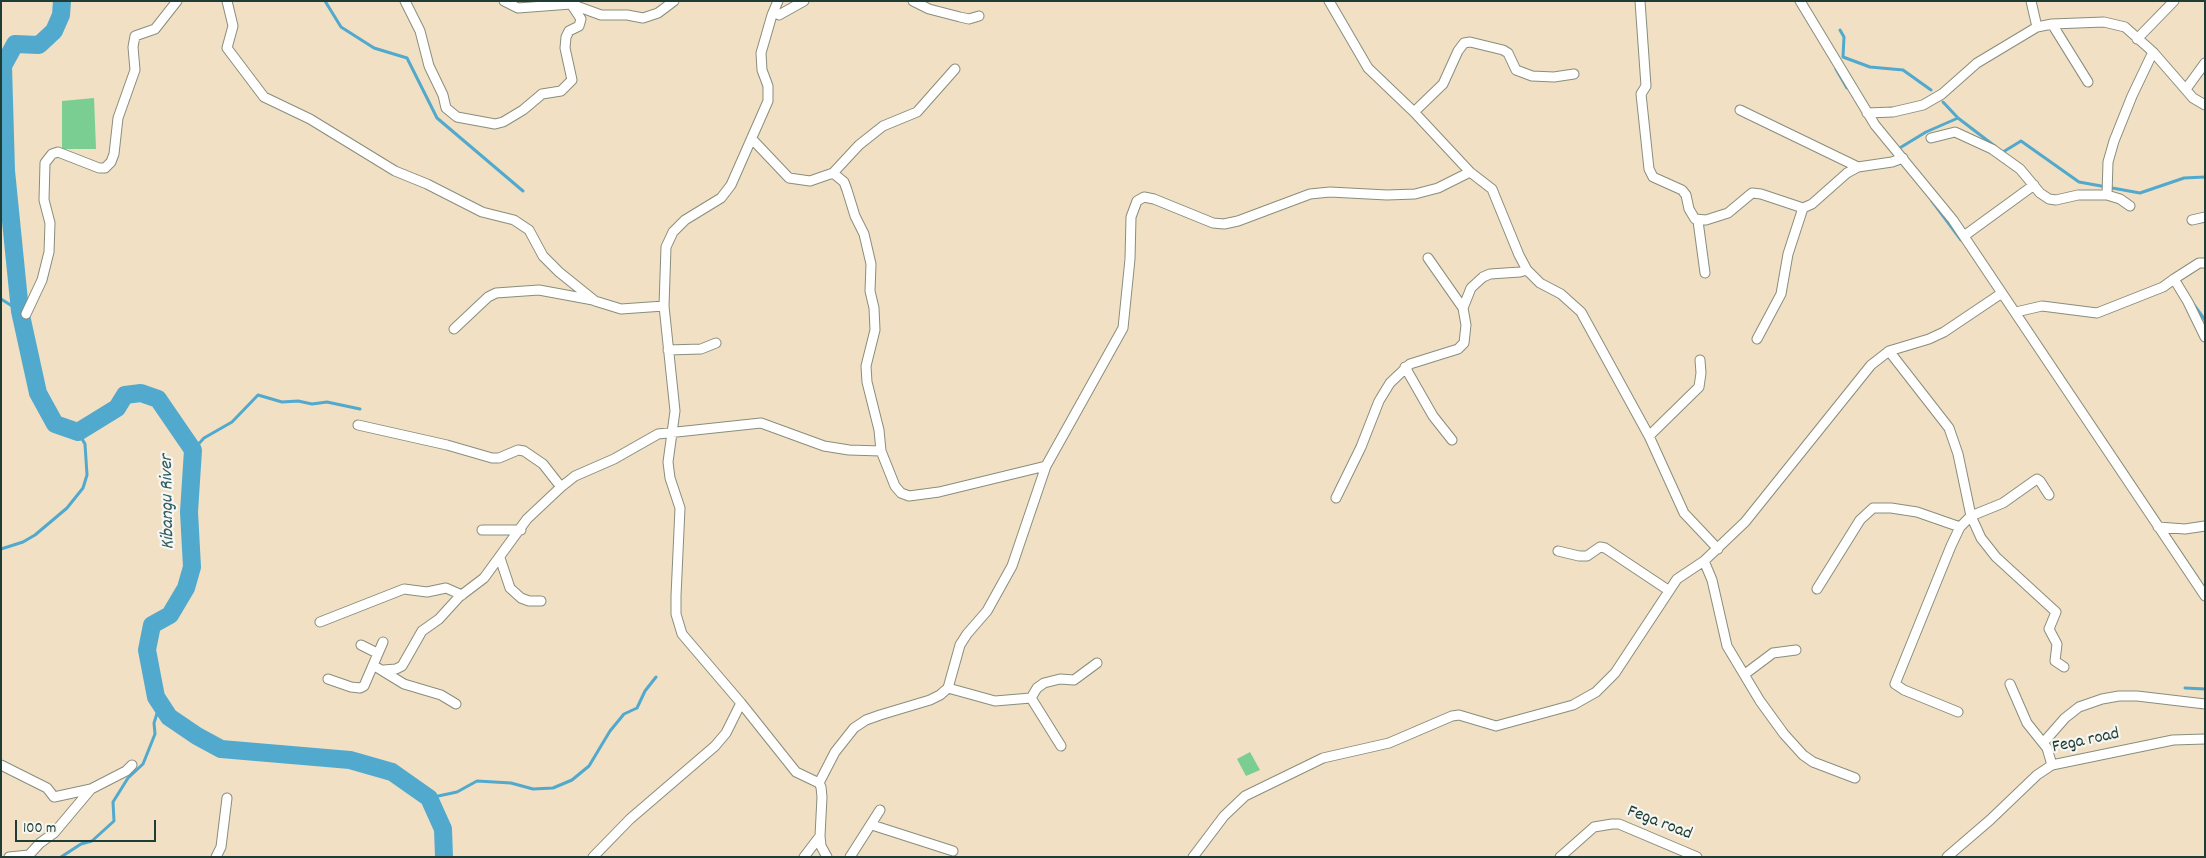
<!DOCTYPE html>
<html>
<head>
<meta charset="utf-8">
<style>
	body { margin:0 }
	#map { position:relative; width:2206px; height:858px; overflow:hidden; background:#f1e0c3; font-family:Dekko,sans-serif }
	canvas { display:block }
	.frame { position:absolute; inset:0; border:2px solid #1f3d34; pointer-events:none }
	.scale { position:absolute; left:15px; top:820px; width:141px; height:22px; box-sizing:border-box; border:2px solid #1f3d34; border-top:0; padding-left:6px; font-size:15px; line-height:18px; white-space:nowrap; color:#1f3d34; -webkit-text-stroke:4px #f6f6f2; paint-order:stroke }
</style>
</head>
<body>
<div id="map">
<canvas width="2206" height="858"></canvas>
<div class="frame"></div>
<div class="scale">100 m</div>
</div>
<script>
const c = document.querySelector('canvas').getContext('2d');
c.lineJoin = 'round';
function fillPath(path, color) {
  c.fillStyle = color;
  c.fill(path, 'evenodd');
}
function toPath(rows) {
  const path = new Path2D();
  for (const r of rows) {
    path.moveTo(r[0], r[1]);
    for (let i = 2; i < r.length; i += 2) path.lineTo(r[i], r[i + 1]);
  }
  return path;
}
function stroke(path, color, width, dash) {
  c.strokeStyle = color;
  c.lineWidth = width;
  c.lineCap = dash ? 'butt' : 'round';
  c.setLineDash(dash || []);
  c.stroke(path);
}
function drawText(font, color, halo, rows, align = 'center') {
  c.font = font + ' Dekko,sans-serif';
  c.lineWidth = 4.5;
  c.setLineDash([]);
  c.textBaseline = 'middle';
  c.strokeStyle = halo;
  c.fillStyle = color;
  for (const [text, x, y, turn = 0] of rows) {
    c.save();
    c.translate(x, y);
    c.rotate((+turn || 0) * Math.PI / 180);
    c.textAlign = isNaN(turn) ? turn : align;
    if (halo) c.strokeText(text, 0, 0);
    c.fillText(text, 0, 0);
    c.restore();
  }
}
const green = toPath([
	[94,98,96,149,62,149,62,101],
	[1250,752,1260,770,1246,776,1237,759]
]);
const stream = toPath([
	[325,1,341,27,374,48,407,58,437,118,523,191],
	[1840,30,1844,37,1843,57,1870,67,1903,70,1931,90],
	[1836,69,1847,88],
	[1943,102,1958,118],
	[1898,149,1926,132,1958,118,1996,147],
	[2001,151,2003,152,2021,141,2079,182,2140,193,2184,178,2205,177],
	[1932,201,1961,240],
	[1,299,20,311],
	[2194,305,2205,320],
	[193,450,204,438,232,422,258,395,282,402,298,401,312,404,327,402,360,409],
	[1,549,23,542,35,535,67,508,83,488,87,475,85,444,78,432],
	[2185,688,2205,689],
	[429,798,457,792,477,781,511,783,533,789,553,788,572,780,589,766,610,731,624,714,637,708,645,691,656,677],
	[61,857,81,844,92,841,114,821,113,802,128,778,143,764,155,734,154,723,160,704]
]);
const river = toPath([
	[62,1,61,15,54,31,39,45,15,44,3,66,6,171,20,311,38,393,55,424,78,432,117,408,125,395,141,393,158,399,193,450,189,512,192,567,186,588,170,615,152,625,147,650,156,697,169,717,197,736,221,749,350,760,392,772,429,798,443,829,444,857]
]);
const minor = toPath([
	[227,1,233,26,227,48,264,97,310,119,395,171,427,184,482,212,514,220,529,230,543,256,559,272,595,301,621,309,664,306],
	[405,1,420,31,429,66,443,95,446,108,457,117,495,124,503,122,523,110,542,94,561,91,572,80,565,48,566,37,569,31,579,26,581,19,571,4],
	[504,1,518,8,571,4,601,15,627,15,643,18,658,13,674,1],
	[778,1,772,15,761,53,762,70,768,86,768,101,731,185,721,198,685,220,673,232,666,247,664,306,675,411,668,462,670,478,680,508,676,596,676,614,682,634,741,703,796,772,819,783],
	[913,1,929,9,960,17,969,19,979,16],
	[1329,1,1368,68,1414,112,1470,172,1492,189,1519,255,1527,270,1540,283,1561,294,1581,312,1649,436,1684,513,1718,549],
	[1640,1,1646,86,1641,94,1649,169,1653,177,1682,190,1686,195,1689,209,1695,219,1706,220,1728,213,1752,193,1761,194,1803,208,1812,204,1847,173,1858,167,1892,162,1903,158],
	[1800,1,1875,125,1953,220,2205,596],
	[2031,1,2037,27],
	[779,15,804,1],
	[2052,24,2088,82],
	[2137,39,2174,1],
	[2186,89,2205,63],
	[1740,110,1858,167],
	[1414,112,1443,84,1458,51,1464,43,1470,42,1503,50,1508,53,1516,70,1532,76,1554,77,1574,74],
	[1867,113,1893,112,1923,105,1942,94,1977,63,2037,27,2052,24,2104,22,2125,27,2153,52,2193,98,2205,105],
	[1931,138,1955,132,1992,149,2020,169,2040,193,2049,199,2056,200,2078,195,2107,195,2120,199,2130,206],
	[752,139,789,178,810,181,833,173,844,182,847,190,855,216,864,234,871,264,870,291,874,308,875,330,866,366,867,382,879,430,881,451,895,486,901,493,909,496,939,492,1046,466],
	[833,173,859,145,883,126,917,112,955,69],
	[2107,195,2108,162,2114,141,2132,96,2153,52],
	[2192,220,2205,217],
	[1698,221,1705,273],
	[1964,236,2034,185],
	[1428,258,1463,308],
	[2174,279,2199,263,2205,263],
	[2016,312,2042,306,2097,313,2163,287,2174,279,2188,302,2205,337],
	[26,314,42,280,49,252,50,223,44,200,45,163,52,154,58,152,99,168,105,168,111,162,114,154,118,118,135,70,133,47,135,36,155,29,177,1],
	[454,329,488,297,496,293,539,290,593,300],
	[1757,339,1781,294,1788,254,1803,208],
	[668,350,701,349,716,343],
	[1889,351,1949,428,1958,454,1971,516,1981,538,1996,557,2056,612,2049,629,2057,644,2055,661,2064,667],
	[1405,367,1433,416,1452,440],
	[358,425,447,445,492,458,499,458,518,450,524,451,543,464,561,487],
	[1649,436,1699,387,1701,373,1700,360],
	[1336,498,1361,447,1379,401,1390,383,1410,364,1458,349,1464,343,1466,325,1463,308,1471,288,1483,277,1490,274,1520,272,1527,270],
	[2158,527,2185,529,2205,526],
	[482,530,521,530],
	[1558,551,1579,556,1587,556,1600,547,1605,548,1668,590],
	[500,558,510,588,521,598,529,601,541,601],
	[1704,561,1712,580,1727,646,1760,701,1784,734,1803,755,1813,762,1855,778],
	[1817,589,1860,520,1873,508,1891,508,1917,512,1960,527],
	[320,622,404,589,427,592,446,588,462,595],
	[361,645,377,653],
	[373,665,404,684,441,695,456,704],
	[384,670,396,669,402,666,422,631,439,619,459,597,484,578,527,519,561,487,575,476,614,459,658,434,761,423,824,446,849,450,881,451],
	[1745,674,1773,653,1796,650],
	[328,679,351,687,360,688,364,686,383,642],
	[2010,684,2027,723,2047,748,2052,765],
	[948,688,995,701,1031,698,1061,746],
	[1031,698,1037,688,1044,683,1060,679,1074,680,1097,663],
	[1958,712,1904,690,1895,684,1951,546,1960,527,1971,516,2003,503,2034,481,2037,479,2040,481,2049,495],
	[2043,743,2065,718,2079,707,2102,699,2119,696,2137,696,2205,704],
	[1,765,47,788,54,797,91,789],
	[819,783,835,752,854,728,866,720,880,715,930,700,940,695,948,688,960,645,967,634,987,611,1012,566,1046,466,1123,328,1130,259,1131,217,1137,201,1144,197,1154,199,1213,223,1224,224,1238,221,1310,194,1330,192,1387,195,1415,194,1438,188,1470,172],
	[819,783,821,787,822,797,820,836,821,846,827,857],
	[872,825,953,851],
	[9,857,29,855,40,843,54,833,91,789,126,771,132,765],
	[216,857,221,847,227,798],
	[593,857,630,819,715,746,726,733,741,703],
	[804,857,820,836],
	[850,857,880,810],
	[1193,857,1224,816,1245,796,1323,758,1389,743,1452,716,1459,715,1496,726,1573,705,1596,692,1615,673,1677,579,1704,561,1745,522,1871,365,1889,351,1929,339,1944,332,2002,293],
	[1560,857,1594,827,1612,824,1619,824,1697,857],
	[1947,857,1990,820,2037,775,2052,765,2173,740,2205,739]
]);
const streetNames = [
	["Fega road",2086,742,-12],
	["Fega road",1659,824,21]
];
const waterNames = [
	["Kibangu River",169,502,-91]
];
fillPath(green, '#7bce91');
stroke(stream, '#51a9ce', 3);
stroke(river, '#51a9ce', 18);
stroke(minor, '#888e7c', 11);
stroke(minor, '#fff', 9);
drawText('18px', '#1f3d34', '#f6f6f2', streetNames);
drawText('italic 19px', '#2e5d62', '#f6f6f2', waterNames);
</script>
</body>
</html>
